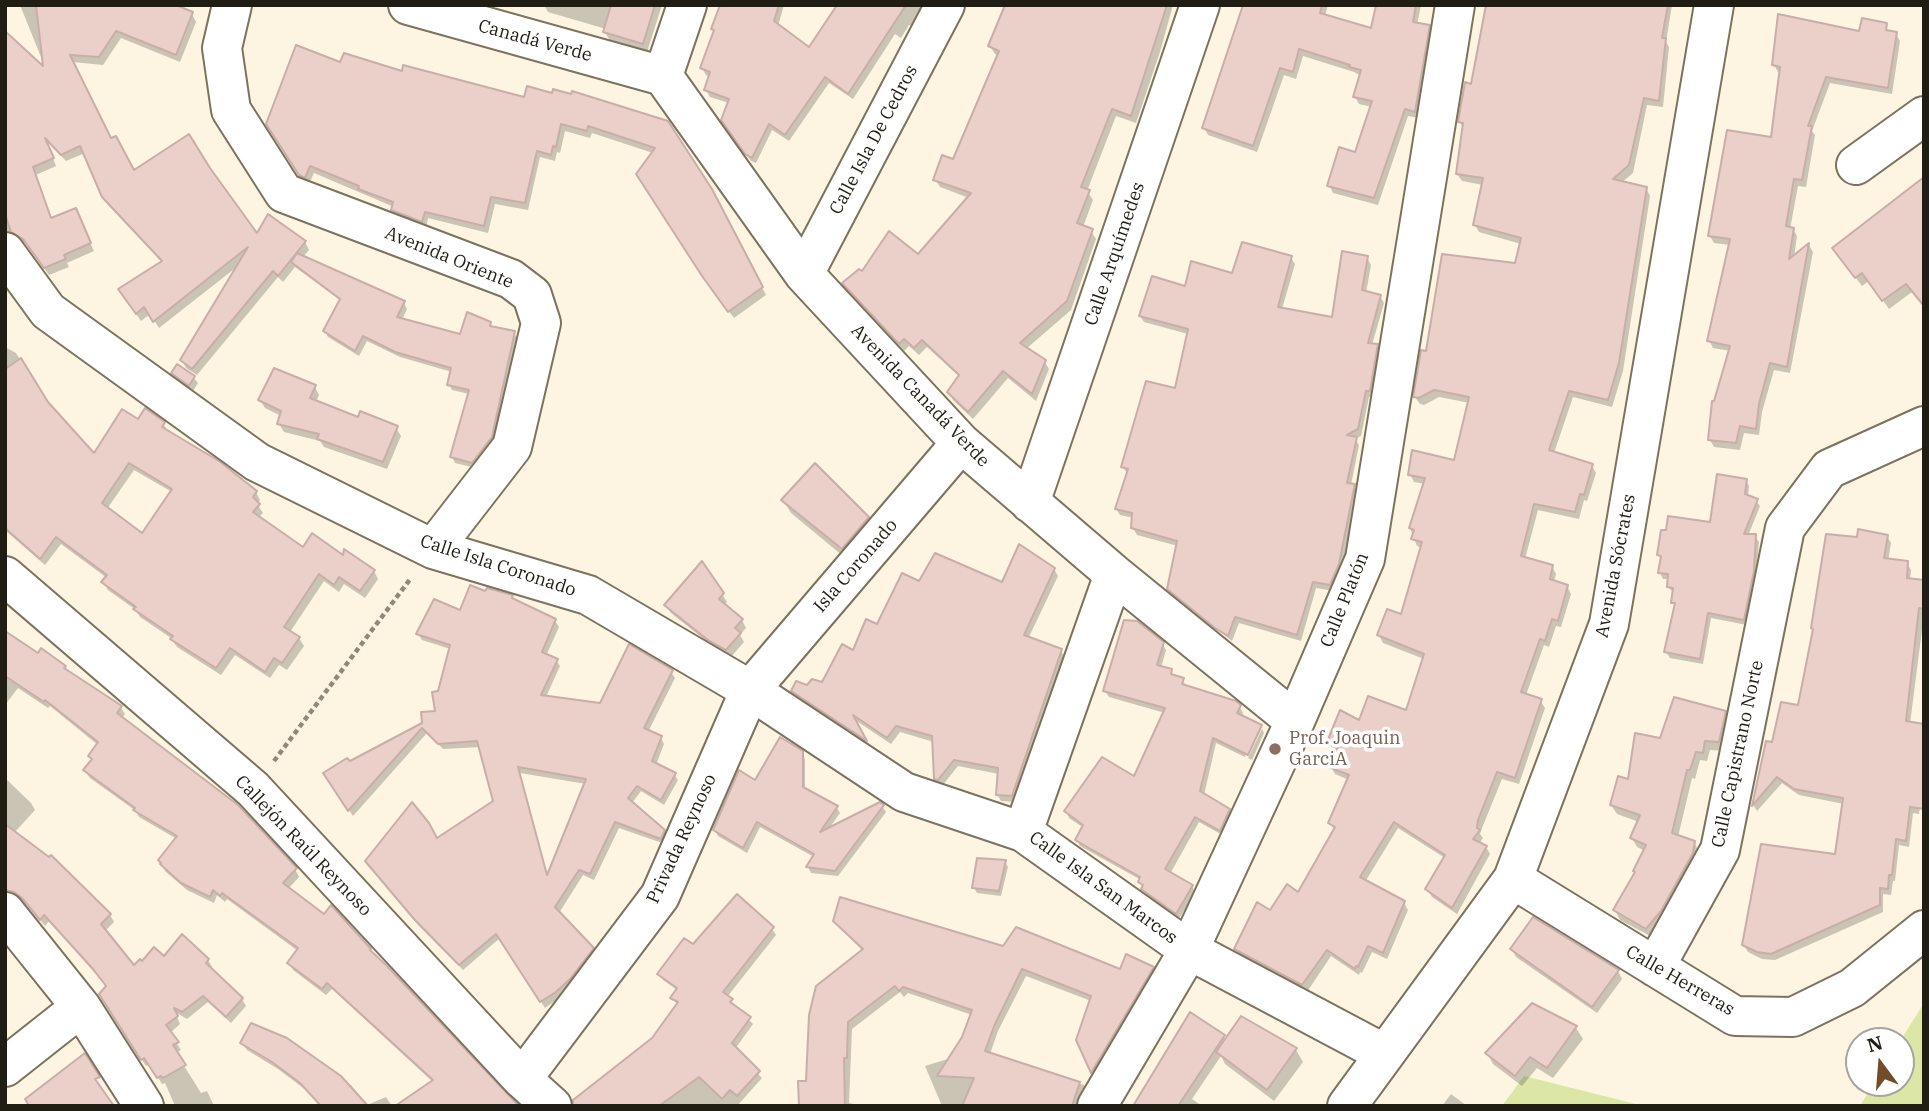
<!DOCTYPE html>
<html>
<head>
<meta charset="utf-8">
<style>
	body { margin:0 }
	#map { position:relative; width:1929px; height:1111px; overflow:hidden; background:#fdf5e2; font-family:"IBM Plex Serif",serif }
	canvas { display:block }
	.frame { position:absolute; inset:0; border:7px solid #201d14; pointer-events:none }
	.north { position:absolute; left:1845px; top:1027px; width:70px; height:70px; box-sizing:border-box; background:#fff; border:2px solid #a6a5a1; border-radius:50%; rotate:344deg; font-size:19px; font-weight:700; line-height:28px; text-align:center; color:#201d14 }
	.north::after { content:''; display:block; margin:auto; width:24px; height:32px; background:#734c29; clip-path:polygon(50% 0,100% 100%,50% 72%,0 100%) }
</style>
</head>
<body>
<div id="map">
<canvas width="1929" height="1111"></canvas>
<div class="frame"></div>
<div class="north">N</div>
</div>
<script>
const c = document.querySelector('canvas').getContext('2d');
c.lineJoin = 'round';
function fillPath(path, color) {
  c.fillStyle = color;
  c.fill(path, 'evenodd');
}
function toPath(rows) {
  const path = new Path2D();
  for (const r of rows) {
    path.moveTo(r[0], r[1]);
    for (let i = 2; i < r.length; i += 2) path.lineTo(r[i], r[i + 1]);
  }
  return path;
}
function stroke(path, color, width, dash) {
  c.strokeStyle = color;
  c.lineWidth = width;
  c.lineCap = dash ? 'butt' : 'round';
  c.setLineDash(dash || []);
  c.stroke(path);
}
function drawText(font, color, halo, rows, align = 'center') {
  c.font = font + ' "IBM Plex Serif",serif';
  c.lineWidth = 7;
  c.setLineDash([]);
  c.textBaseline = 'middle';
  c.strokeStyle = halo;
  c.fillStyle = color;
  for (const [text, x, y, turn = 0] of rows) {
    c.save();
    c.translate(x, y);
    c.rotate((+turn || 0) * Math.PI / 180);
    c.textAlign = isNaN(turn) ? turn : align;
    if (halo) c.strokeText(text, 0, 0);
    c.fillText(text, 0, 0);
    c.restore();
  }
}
const green = toPath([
	[1924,1003,1924,1106,1860,1106,1874,1083,1901,1083,1900,1041],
	[1524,1076,1644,1106,1650,1106,1502,1106]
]);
const shadow = toPath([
	[20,5,178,5,177,8,192,14,196,22,180,62,121,38,103,65,73,62,111,140,133,172,208,169,257,236,305,242,309,250,303,257,404,303,407,309,402,320,461,336,489,323,492,328,514,333,517,338,494,444,476,468,455,463,452,457,469,394,452,390,449,384,452,372,400,357,367,341,359,356,328,337,325,331,341,301,295,267,283,282,278,277,197,375,186,368,182,360,238,266,159,328,150,314,141,321,124,297,163,263,108,205,85,153,66,161,46,140,56,166,36,175,51,220,79,218,94,251,67,263,69,267,49,275,29,246,19,239,5,238,5,34,47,72],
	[544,5,662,5,647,52,610,41,605,32,606,29,548,12],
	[722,5,784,5,778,26,810,50,839,5,923,7,913,27,909,25,901,38,895,34,853,99,829,83,789,141,772,130,756,163,751,161,728,127,729,103,710,97,706,90,710,77,706,75,702,68,715,33,713,29],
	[1007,5,1173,5,1160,52,1136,123,1116,116,1087,191,1093,200,1083,227,1091,231,1096,239,1071,310,1026,349,1044,361,1049,369,1036,401,1008,378,973,419,953,400,949,392,960,377,927,347,919,355,909,346,904,351,849,291,844,283,863,273,918,256,969,198,940,187,935,179,954,162,999,56,995,54,990,46],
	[1289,5,1328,5,1325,16,1372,31,1377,5,1421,5,1417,25,1428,27,1433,34,1419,118,1408,116,1378,205,1333,193,1329,185,1356,154,1372,107,1359,104,1355,97,1361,76,1354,72,1303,56,1296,79,1284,75,1257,152,1208,135,1204,128],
	[1487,5,1672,5,1666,42,1669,47,1663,107,1647,105,1633,173,1621,183,1646,188,1650,196,1623,371,1612,407,1573,397,1554,453,1592,466,1596,473,1587,501,1584,500,1579,519,1538,510,1525,559,1552,566,1556,574,1554,582,1567,586,1571,594,1561,627,1556,626,1549,647,1544,645,1526,695,1540,700,1545,708,1519,784,1502,779,1482,828,1480,834,1483,838,1479,844,1486,847,1490,854,1457,914,1432,897,1427,889,1445,858,1398,828,1365,882,1404,903,1408,910,1387,959,1372,952,1362,973,1360,972,1359,975,1331,956,1307,992,1240,956,1236,949,1271,913,1298,894,1335,831,1330,823,1349,780,1335,774,1331,767,1337,751,1333,750,1329,742,1360,723,1408,713,1424,659,1383,643,1379,635,1402,616,1422,548,1417,546,1410,528,1425,484,1414,482,1410,474,1455,462,1470,403,1439,397,1424,405,1420,404,1415,397,1428,352,1517,265,1521,244,1479,232,1475,225,1483,185,1462,181,1457,174,1464,130,1460,122,1473,86],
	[1861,33,1896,34,1900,41,1892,94,1830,83,1812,131,1815,135,1806,187,1798,186,1790,229,1793,229,1797,236,1794,257,1809,245,1813,252,1790,373,1774,370,1762,412,1759,435,1744,433,1740,450,1714,447,1710,440,1730,351,1713,348,1709,340,1730,245,1714,243,1710,236,1773,140,1781,73,1778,72,1774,65],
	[341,65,403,74,525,99,667,123,715,198,766,295,734,318,708,284,653,153,592,133,590,138,565,131,560,153,557,152,555,161,540,157,528,210,495,204,488,233,428,218,426,228,397,217,394,207,314,173,309,184,305,182,273,132],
	[1924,181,1924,306,1912,292,1889,309,1869,281,1862,286,1840,257],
	[1291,258,1295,264,1282,309,1333,319,1367,258,1371,265,1366,293,1380,296,1384,303,1372,345,1377,346,1381,352,1373,397,1369,397,1361,436,1355,439,1359,445,1351,485,1358,493,1342,571,1334,591,1316,588,1301,641,1239,623,1232,641,1173,595,1168,588,1178,546,1137,535,1133,528,1134,518,1120,515,1116,509,1127,473,1123,467,1176,390,1188,334,1144,322,1140,316,1186,288],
	[5,347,16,353,46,403,95,456,138,421,163,424,168,431,256,492,260,500,257,504,263,513,258,518,304,549,344,558,374,571,378,579,365,598,344,584,339,592,324,581,290,632,299,638,304,646,287,670,279,665,270,678,235,655,221,675,177,647,171,638,140,617,136,610,108,590,103,582,107,578,61,544,45,565,7,532,5,528],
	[134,470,172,492,142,535,107,509],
	[178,366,194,378,198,383,193,391,176,379,173,373],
	[315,387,319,395,316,402,359,420,396,428,401,436,387,469,324,447,320,441,284,432,279,424,281,416,265,408,260,400],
	[1746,480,1749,486,1748,497,1756,501,1760,506,1748,536,1755,536,1759,542,1756,578,1747,625,1711,618,1703,664,1670,658,1666,652,1676,608,1673,603,1674,593,1668,587,1669,579,1663,579,1660,573,1662,560,1659,555,1711,524],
	[783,500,868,518,875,531,849,561,791,513],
	[1887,536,1891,543,1888,561,1907,563,1911,570,1910,580,1924,582,1924,614,1910,724,1924,773,1919,814,1913,813,1909,847,1899,845,1895,881,1893,881,1891,895,1883,894,1883,912,1775,960,1762,959,1748,952,1744,945,1836,856,1844,804,1799,795,1782,783,1757,811,1754,806,1767,743,1774,744,1800,707,1858,539],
	[1054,569,1058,576,1028,639,1061,651,1065,657,1016,802,1001,801,997,794,999,774,958,766,942,786,940,786,936,779,934,742,900,732,891,744,852,718,867,744,797,697,793,691,823,685,920,583,1003,584],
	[486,594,512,597,514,601,555,621,559,627,546,656,556,660,560,666,546,697,601,704,671,672,675,678,648,732,661,738,664,744,656,765,674,774,678,780,664,805,641,791,632,803,663,831,667,838,665,844,619,828,594,880,583,875,559,913,596,955,559,998,545,1008,500,938,463,970,419,926,371,867,437,841,495,802,481,747,443,749,427,733,353,816,329,780,349,764,424,724,437,713,450,649,422,640,418,634,461,612],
	[520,773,586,784,548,878],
	[722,594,727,602,724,605,742,620,746,628,740,635,744,642,731,657,715,648,671,613,666,605],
	[5,633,38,655,64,667,68,673,120,707,125,714,122,718,295,869,299,877,288,889,373,956,505,1095,433,1082,332,989,326,995,293,970,289,963,298,951,227,899,225,902,217,895,214,903,187,890,166,872,162,865,177,839,139,817,136,811,90,778,85,771,93,761,90,756,98,745,50,706,48,708,18,688,5,705],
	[1162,644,1166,650,1161,668,1171,671,1175,677,1182,680,1187,687,1239,706,1243,713,1241,717,1261,728,1258,728,1245,757,1216,743,1204,795,1229,810,1232,817,1224,836,1199,822,1170,874,1192,886,1195,892,1179,919,1146,895,1141,880,1080,846,1077,840,1084,828,1069,818,1066,811,1135,778,1165,713,1109,697,1105,691],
	[1725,712,1730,721,1724,751,1710,750,1707,761,1700,760,1695,779,1692,778,1678,837,1694,842,1699,852,1652,937,1620,920,1615,910,1636,874,1645,851,1637,847,1632,838,1639,822,1617,814,1611,805,1661,740],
	[1262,729,1264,733,1252,760,1248,758],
	[801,752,805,759,805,790,837,808,840,813,828,830,882,806,886,812,838,876,811,873,808,867,814,857,760,827,747,853,718,836,715,830,756,782],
	[5,778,31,803,35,810,14,833,110,915,114,922,105,931,134,968,164,958,208,960,212,967,210,970,242,999,246,1006,231,1023,208,1002,187,1019,175,1012,180,1024,170,1033,181,1050,176,1053,201,1093,207,1091,214,1106,175,1106,165,1083,162,1084,150,1064,146,1066,101,994,108,988,49,921,45,926,28,905,19,899,12,898,5,891],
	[1005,862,1008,867,1001,896,977,893,974,888],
	[835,920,1003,948,1121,971,1152,968,1156,975,1096,1078,1078,1040,1091,1001,1026,976,998,1031,990,1054,1084,1085,1088,1092,1081,1106,942,1106,925,1066,951,1058,963,1038,972,1015,908,993,904,997,900,992,852,1029,849,1103,863,1106,801,1106,807,1083,863,951,840,928],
	[772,929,776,935,727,997,753,1024,735,1049,762,1078,737,1106,587,1106,654,1039,678,1005,672,998,677,990,663,980,660,974,693,946],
	[1512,949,1618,971,1622,979,1597,1013,1516,957],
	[1532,1005,1576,1028,1583,1039,1553,1078,1537,1068,1522,1086,1493,1064,1487,1053],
	[1242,1018,1296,1050,1303,1062,1274,1101,1225,1064,1221,1056,1192,1099,1202,1106,1135,1106,1223,1037,1226,1041],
	[242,1043,349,1086,351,1085,367,1105,386,1097,392,1106,321,1106,306,1090,278,1069,247,1050],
	[1451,1094,1467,1106,1442,1106]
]);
const building = toPath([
	[36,5,176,5,193,12,176,55,116,31,99,57,70,55,111,138,116,136,134,170,189,134,210,168,257,233,268,214,306,241,278,276,273,271,192,369,180,360,248,247,153,322,144,307,136,314,118,289,162,261,102,197,80,146,61,155,45,138,54,158,33,167,51,218,76,208,91,243,64,255,66,259,44,268,23,239,11,232,5,214,5,31,43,66,36,5],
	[611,5,655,5,643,44,603,32,611,5],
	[720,5,779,5,774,21,809,47,837,5,906,5,848,94,825,77,785,135,769,124,752,158,745,154,721,120,729,99,704,90,710,72,700,68,714,30,711,29,720,5],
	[1005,5,1167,5,1131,116,1112,109,1081,187,1090,190,1077,223,1093,229,1067,301,1020,343,1046,360,1032,394,1003,371,968,412,947,392,959,375,922,340,914,348,904,339,899,344,842,283,859,269,862,271,889,231,918,254,971,193,933,180,942,155,953,159,999,51,988,46,1005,5],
	[1243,5,1322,5,1320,13,1371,28,1376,5,1416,5,1413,22,1430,25,1415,112,1405,109,1374,198,1327,186,1339,147,1355,152,1372,101,1353,97,1361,70,1349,67,1350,65,1299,49,1293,72,1280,68,1253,146,1202,128,1243,5],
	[1486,5,1668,5,1662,38,1666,38,1659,101,1644,98,1629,165,1613,179,1647,187,1619,363,1608,400,1569,391,1549,450,1593,464,1584,495,1580,494,1575,512,1534,504,1521,556,1553,565,1550,579,1568,585,1558,621,1552,619,1545,641,1540,639,1521,692,1542,699,1515,778,1497,772,1478,820,1477,828,1480,830,1473,839,1487,846,1452,908,1425,889,1445,855,1394,822,1360,877,1405,901,1383,953,1368,946,1358,967,1356,966,1355,969,1327,950,1302,985,1234,949,1257,902,1270,910,1287,884,1298,892,1335,827,1328,823,1349,775,1329,767,1338,746,1327,742,1340,710,1359,720,1368,696,1406,710,1424,654,1377,635,1387,609,1401,614,1422,542,1411,539,1414,530,1409,528,1425,478,1408,475,1412,450,1454,460,1469,397,1434,390,1419,398,1413,397,1421,350,1426,351,1442,254,1515,263,1521,238,1473,225,1483,178,1456,174,1463,123,1458,122,1465,82,1471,84,1486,5],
	[1778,14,1859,31,1862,18,1887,23,1886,30,1897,32,1888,88,1826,77,1808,126,1812,126,1802,180,1794,179,1786,226,1794,228,1789,259,1809,243,1787,367,1770,363,1759,404,1756,429,1740,426,1736,443,1708,440,1712,401,1714,401,1730,346,1707,341,1730,239,1708,236,1727,130,1771,137,1780,67,1772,65,1778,14],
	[296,45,340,62,344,53,402,71,403,65,524,97,527,86,552,93,553,89,571,94,572,91,668,121,712,189,763,287,728,312,702,276,636,174,655,148,588,126,587,131,561,124,556,147,553,146,551,155,537,151,525,203,491,197,484,226,425,212,422,222,391,210,393,202,358,189,359,186,310,166,305,178,299,175,266,124,296,45],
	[1924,177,1924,306,1906,284,1882,301,1862,273,1855,278,1832,248,1924,177],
	[1242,242,1292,256,1278,307,1332,317,1342,251,1368,256,1362,290,1381,295,1368,343,1378,344,1370,391,1366,391,1358,429,1347,435,1357,437,1347,483,1355,484,1339,564,1330,585,1313,582,1297,635,1235,617,1228,636,1215,628,1167,589,1177,541,1131,528,1132,513,1115,509,1128,469,1121,467,1146,381,1175,388,1188,329,1139,316,1152,276,1185,286,1191,261,1232,273,1242,242],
	[297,253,405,301,397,317,460,334,467,312,491,322,490,326,515,331,492,437,472,463,450,457,469,390,447,385,451,368,395,352,363,336,355,351,323,331,340,299,291,262,297,253],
	[21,358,48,402,94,453,122,409,138,419,145,408,165,422,162,427,219,461,257,491,253,497,260,504,253,512,303,547,312,533,343,555,344,549,375,570,360,591,339,577,334,585,319,574,284,627,300,637,282,663,274,658,265,672,230,648,216,668,170,639,173,636,133,609,136,607,101,582,107,575,56,537,40,559,5,528,5,369,21,358],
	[129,463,172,489,142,533,102,503,129,463],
	[177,364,195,376,189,386,171,373,177,364],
	[274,368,316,385,310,398,358,417,360,411,398,426,383,462,317,439,319,434,277,424,281,411,258,400,274,368],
	[815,463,869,517,842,549,781,500,815,463],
	[1717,474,1747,479,1745,494,1758,499,1744,534,1756,534,1754,571,1744,620,1708,613,1700,659,1664,652,1675,603,1671,603,1673,588,1667,587,1668,574,1658,573,1661,556,1657,555,1661,530,1666,530,1668,516,1710,522,1717,474],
	[1858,529,1888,535,1884,558,1908,561,1907,578,1924,580,1924,609,1919,608,1906,721,1924,724,1924,809,1910,807,1906,841,1896,839,1892,875,1889,875,1888,889,1880,888,1880,905,1771,954,1757,952,1742,945,1761,844,1835,854,1843,798,1794,789,1777,777,1752,806,1766,741,1772,742,1781,702,1798,705,1813,629,1811,628,1826,534,1857,537,1858,529],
	[1019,544,1055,568,1024,635,1062,649,1012,796,996,795,998,768,954,760,938,780,934,779,932,736,896,726,887,738,853,715,867,741,791,691,796,681,807,685,812,679,822,682,842,644,853,650,866,619,877,624,902,573,919,581,935,553,1002,582,1019,544],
	[702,561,724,593,719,599,743,619,735,628,741,633,726,650,708,640,664,605,702,561],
	[470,585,485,591,487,588,513,595,512,598,556,619,542,652,558,659,541,695,600,703,629,644,673,670,644,728,662,736,652,761,676,773,661,800,637,786,628,798,665,830,661,839,615,822,590,874,579,870,555,907,594,948,570,979,556,992,540,1002,496,934,459,965,414,919,365,861,412,802,429,823,437,838,493,801,477,741,438,744,422,728,348,811,323,773,347,758,350,761,422,723,421,712,435,711,432,692,438,691,450,645,416,634,434,599,460,610,470,585],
	[518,767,586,779,547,875,518,767],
	[1124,620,1137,621,1164,642,1157,665,1172,669,1171,674,1184,678,1182,684,1236,701,1241,705,1237,713,1262,725,1248,755,1213,738,1200,791,1230,809,1220,831,1195,817,1165,869,1193,885,1176,914,1141,889,1143,885,1138,882,1140,877,1075,840,1083,825,1064,811,1102,757,1134,776,1165,708,1103,691,1124,620],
	[5,631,38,653,41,648,66,666,64,668,122,706,117,713,238,805,297,868,283,883,324,914,331,905,371,949,370,950,386,965,519,1106,395,1106,433,1080,327,983,322,989,287,963,298,948,222,893,220,896,213,890,210,897,181,883,160,864,161,863,158,860,177,836,133,810,135,808,83,770,92,759,88,756,98,742,45,700,44,702,5,676,5,631],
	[1674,697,1726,711,1719,742,1705,741,1703,753,1696,752,1690,770,1687,770,1672,833,1695,841,1693,853,1661,911,1646,929,1613,910,1635,872,1633,871,1646,845,1630,838,1640,815,1610,805,1618,776,1628,779,1635,733,1660,738,1674,697],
	[780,737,803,751,803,787,838,806,820,832,880,802,884,805,835,871,806,867,814,854,757,822,743,848,713,830,739,770,755,780,780,737],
	[5,824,49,857,51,855,111,914,101,924,134,965,140,959,142,961,154,947,164,956,182,934,209,959,206,963,243,998,226,1017,203,996,182,1012,174,1008,178,1016,166,1025,179,1042,173,1045,186,1065,163,1078,161,1076,157,1078,144,1058,141,1060,99,994,106,986,93,969,44,915,40,920,22,898,14,892,5,890,5,824],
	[977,858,1006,860,999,891,972,888,977,858],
	[737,894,774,927,723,992,733,999,730,1002,751,1017,732,1043,760,1071,737,1096,730,1090,722,1099,699,1077,659,1106,573,1106,573,1100,652,1038,678,1002,670,998,677,988,657,974,684,938,693,944,737,894],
	[840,897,1003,946,1016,927,1120,969,1126,954,1154,967,1091,1073,1076,1040,1091,996,1022,969,995,1024,985,1051,1080,1082,1072,1106,962,1106,974,1078,937,1076,962,1037,972,1010,903,987,899,991,895,986,848,1022,847,1058,844,1058,845,1106,799,1106,798,1081,806,1081,809,1015,816,986,863,949,833,921,840,897],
	[1533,917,1619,970,1592,1007,1510,949,1533,917],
	[1532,1003,1577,1026,1547,1068,1530,1057,1515,1076,1485,1053,1532,1003],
	[1190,1012,1225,1035,1178,1106,1133,1106,1190,1012],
	[1241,1016,1297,1048,1267,1090,1216,1052,1241,1016],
	[251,1023,287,1038,341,1076,368,1106,321,1106,300,1083,272,1062,240,1043,251,1023],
	[85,1053,100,1077,95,1079,114,1106,27,1106,28,1104,25,1099,85,1053]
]);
const path = toPath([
	[274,761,411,578]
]);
const minor = toPath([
	[232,5,222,48,231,110,284,193,511,279,532,295,541,323,512,447,433,549],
	[408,5,663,76],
	[663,76,804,274,961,443,1114,574,1295,721],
	[663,76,687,5],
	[1856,165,1924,116],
	[5,252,48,311,257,462,433,549,588,595,750,690,904,792,1023,832,1189,950,1385,1054],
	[804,274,945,5],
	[1030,503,1200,5],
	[5,576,253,789,522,1079,552,1106],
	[1023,832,1114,574],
	[1513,879,1735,1016,1793,1017,1852,988,1924,930],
	[5,912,81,1007,144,1106],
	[1655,967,1720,850,1785,528,1829,469,1924,426],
	[5,1067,81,1007],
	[522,1079,660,896,750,690,961,443],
	[1097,1106,1189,950,1295,721,1365,559,1455,5],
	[1347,1106,1513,879,1609,624,1714,5]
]);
const markers = [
	[1275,749,7,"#8d6e63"]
];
const streetNames = [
	["Canadá Verde",535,41,15],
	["Calle Isla De Cedros",874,140,-62],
	["Calle Arquímedes",1115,254,-71],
	["Avenida Oriente",449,258,22],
	["Avenida Canadá Verde",920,396,46],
	["Calle Isla Coronado",498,566,18],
	["Isla Coronado",856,566,-49],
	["Avenida Sócrates",1616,566,-79],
	["Calle Platón",1345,600,-68],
	["Calle Capistrano Norte",1738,754,-78],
	["Privada Reynoso",682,839,-65],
	["Callejón Raúl Reynoso",303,846,46],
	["Calle Isla San Marcos",1103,888,36],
	["Calle Herreras",1680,981,30]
];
const educationNames = [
	["Prof. Joaquin",1289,739],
	["GarciA",1289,760]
];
fillPath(green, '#dce7a7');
fillPath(shadow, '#0003');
fillPath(building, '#ebcfc9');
stroke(building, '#c9ada8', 2);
stroke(minor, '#7c735e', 42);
stroke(path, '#8e897b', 4.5, [5, 3.5]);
stroke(minor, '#fff', 38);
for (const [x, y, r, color] of markers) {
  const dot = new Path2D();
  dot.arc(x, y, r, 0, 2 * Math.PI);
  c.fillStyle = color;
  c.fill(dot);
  stroke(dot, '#fff', 2.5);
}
drawText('18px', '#201d14', '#fff', streetNames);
drawText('18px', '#785e54', '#fff', educationNames, 'left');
</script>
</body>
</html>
